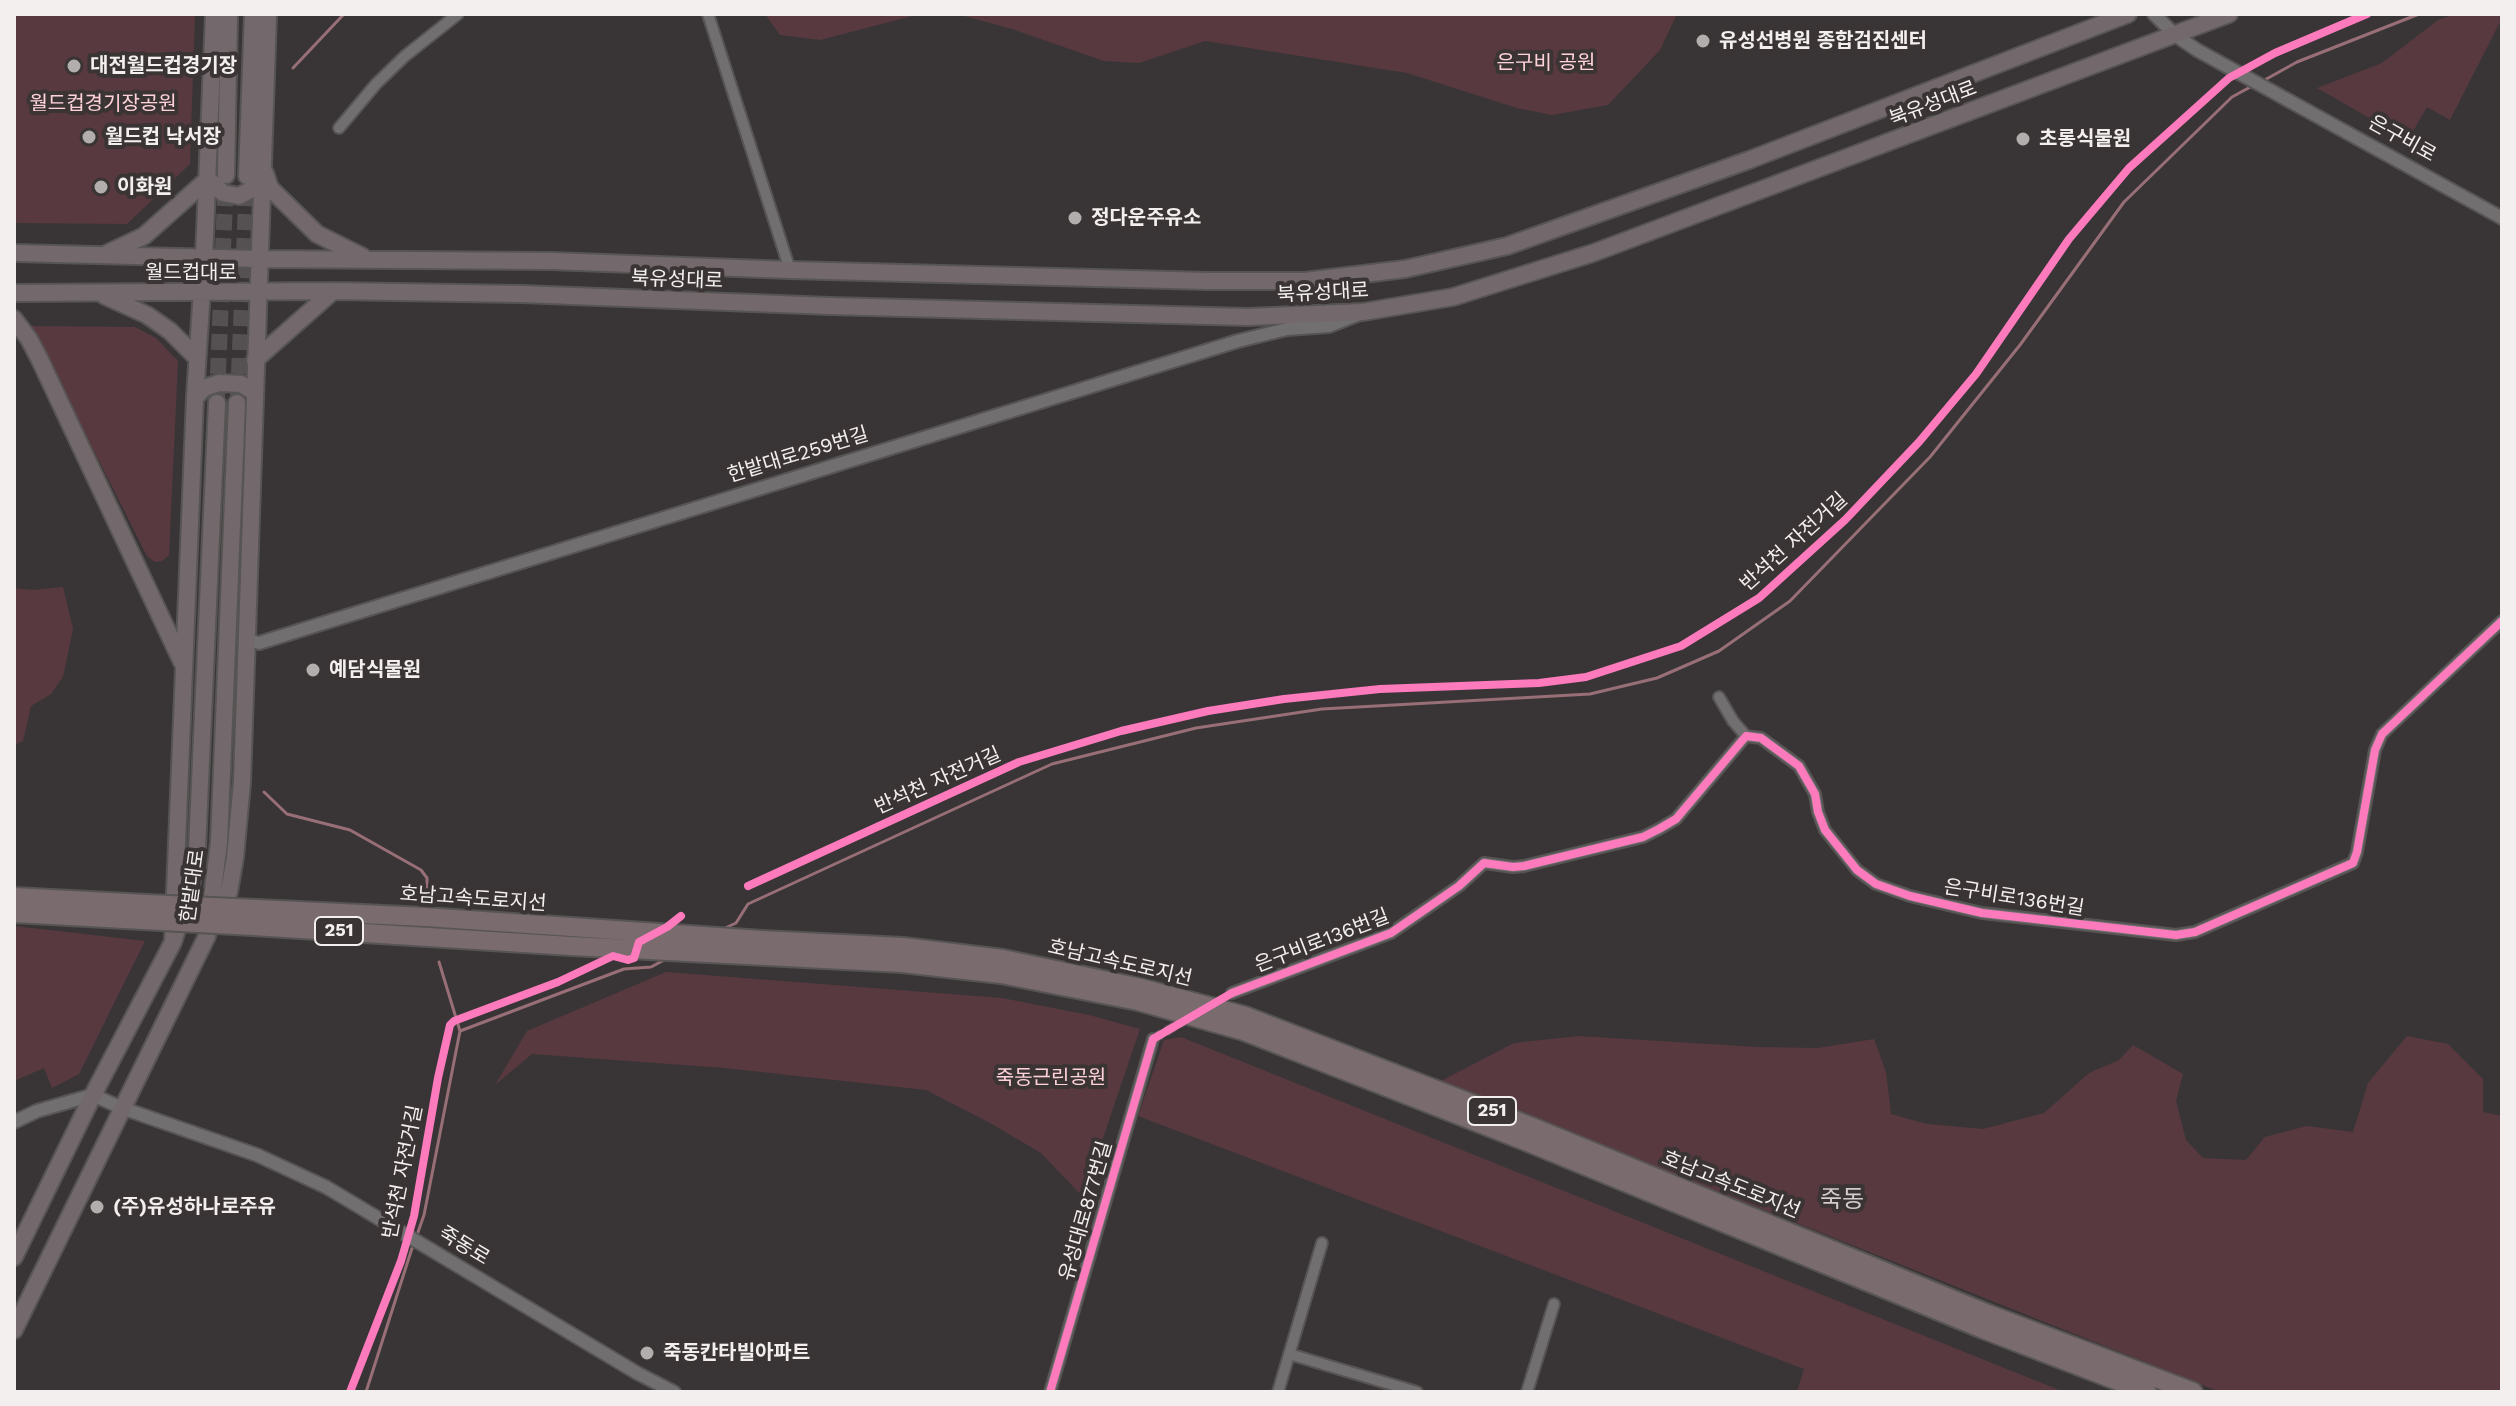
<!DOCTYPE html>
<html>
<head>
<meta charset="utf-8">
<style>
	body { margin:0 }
	#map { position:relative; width:2516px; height:1406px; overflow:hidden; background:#393536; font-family:"Work Sans",sans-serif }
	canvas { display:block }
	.frame { position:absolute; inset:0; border:16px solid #f3efef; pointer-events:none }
</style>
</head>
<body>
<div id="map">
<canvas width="2516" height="1406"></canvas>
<div class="frame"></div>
</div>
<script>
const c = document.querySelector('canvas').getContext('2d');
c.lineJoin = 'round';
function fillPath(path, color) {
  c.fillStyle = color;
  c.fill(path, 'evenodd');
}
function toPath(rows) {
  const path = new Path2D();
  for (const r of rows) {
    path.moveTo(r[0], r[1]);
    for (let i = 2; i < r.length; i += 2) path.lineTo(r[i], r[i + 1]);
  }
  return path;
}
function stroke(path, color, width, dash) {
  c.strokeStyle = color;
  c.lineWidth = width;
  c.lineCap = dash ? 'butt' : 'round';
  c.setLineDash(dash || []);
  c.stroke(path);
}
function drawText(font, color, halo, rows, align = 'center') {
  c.font = font + ' "Work Sans","Noto Sans KR",sans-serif';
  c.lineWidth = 8;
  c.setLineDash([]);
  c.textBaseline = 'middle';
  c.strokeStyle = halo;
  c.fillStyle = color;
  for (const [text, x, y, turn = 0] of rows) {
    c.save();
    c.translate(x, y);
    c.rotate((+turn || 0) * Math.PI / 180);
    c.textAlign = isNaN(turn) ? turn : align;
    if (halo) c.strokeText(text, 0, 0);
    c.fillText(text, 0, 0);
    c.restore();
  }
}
const green = toPath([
	[14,14,195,14,190,164,127,224,14,223],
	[765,14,920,14,820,40,780,35],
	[957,14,1677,14,1660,50,1608,105,1552,115,1517,108,1407,73,1205,41,1139,63,1104,61,1012,29],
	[2455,14,2502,14,2502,18,2450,120,2427,107,2408,140,2317,88,2382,63,2438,20],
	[31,326,135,327,156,338,178,361,169,555,162,561,155,562,147,556],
	[63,587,73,629,63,677,51,694,31,706,23,741,14,745,14,588,34,590],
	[14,926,145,941,79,1074,52,1088,44,1068,14,1081],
	[666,972,1002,998,1089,1015,1140,1029,1083,1197,1041,1153,990,1123,926,1090,725,1068,532,1054,495,1085,527,1031],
	[1578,1036,1757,1047,1818,1048,1874,1039,1886,1072,1891,1114,1927,1124,1983,1129,2044,1113,2089,1073,2119,1060,2133,1045,2183,1074,2176,1101,2186,1140,2203,1158,2246,1160,2265,1137,2307,1126,2353,1132,2368,1083,2407,1036,2448,1044,2483,1079,2483,1112,2502,1116,2502,1392,2220,1392,1441,1081,1514,1043],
	[1181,1037,2064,1392,1797,1392,1804,1369,1138,1116,1164,1040]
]);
const stream = toPath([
	[293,68,344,14],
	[2261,82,2297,62,2419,14],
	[264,792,287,814,350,830,421,870,427,878,427,888],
	[723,929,736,923,748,904,1052,764,1196,728,1322,709,1590,694,1657,678,1719,651,1790,601,1930,457,2020,345,2124,202,2232,97,2254,85],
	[439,962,460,1031],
	[417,1235,424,1215,460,1031,624,969,651,967,666,959],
	[366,1392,414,1242]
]);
const minorTunnel = toPath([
	[1153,1039,1192,1016]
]);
const primaryTunnel = toPath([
	[217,398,226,175],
	[238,398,247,181]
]);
const minor = toPath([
	[708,14,790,270],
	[339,128,376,84,405,56,458,14],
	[1719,697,1733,721,1746,736],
	[1232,993,1391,933,1459,886,1484,863,1513,867,1524,866,1643,837,1659,829,1676,819,1746,736,1761,738,1799,766,1815,794,1818,812,1825,830,1857,870,1876,884,1910,896,1982,913,2176,935,2195,932,2353,863,2357,852,2375,750,2382,734,2502,621],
	[1289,1354,1417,1392],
	[1050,1392,1153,1039],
	[1278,1392,1322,1243],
	[1527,1392,1554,1304]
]);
const tertiary = toPath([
	[2154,14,2175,35,2197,50,2502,218],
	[246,640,259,643,1238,341,1287,329,1329,326,1357,315],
	[14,1122,37,1111,93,1095,122,1108,257,1155,326,1187,637,1373,674,1392]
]);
const primary = toPath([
	[265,173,270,188,317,234,363,257],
	[226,175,229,14],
	[247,176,253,14],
	[14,253,259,259,552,261,790,270,1208,281,1305,281,1405,269,1507,246,1749,160,2128,14],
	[108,253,144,236,208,179,223,193,239,196,256,187,262,174],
	[14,293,333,291,522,294,830,306,1248,317,1363,312,1453,297,1593,253,2229,14],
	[105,296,147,315,170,331,197,358],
	[14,319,29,339,40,360,182,662],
	[255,360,333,291],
	[195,398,204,388,219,383,241,384,254,392],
	[216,917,229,892,235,857,242,782,268,14],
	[173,942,195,398,204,258,214,14],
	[14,1257,93,1095,173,942,191,886,197,849,217,403],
	[14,1330,207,936,219,843,237,403]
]);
const motorway = toPath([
	[14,897,147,904],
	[257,909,425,917,762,940,903,947,1003,959,1141,988,1245,1016,1532,1127,1988,1314,2193,1392],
	[14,913,143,920],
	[253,926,571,946,902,963,1001,974,1138,1001,1244,1031,1528,1142,1983,1329,2147,1392]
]);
const motorwayBridge = toPath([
	[147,904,257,909],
	[143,920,253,926]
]);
const cycleway = toPath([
	[748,886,1019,762,1121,731,1208,711,1284,699,1380,689,1539,683,1586,677,1681,646,1759,598,1845,520,1919,442,1976,374,2069,239,2129,168,2229,78,2275,53,2367,14],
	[350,1392,401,1261,414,1216,438,1078,450,1025,454,1021,558,982,613,956,628,960,634,958,639,942,667,927,681,916],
	[1050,1392,1153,1039,1232,993,1391,933,1459,886,1484,863,1513,867,1524,866,1643,837,1659,829,1676,819,1746,736,1761,738,1799,766,1815,794,1818,812,1825,830,1857,870,1876,884,1910,896,1982,913,2176,935,2195,932,2353,863,2357,852,2375,750,2382,734,2502,621]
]);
const markers = [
	[1703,41,8,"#b2aeae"],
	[74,66,8,"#b2aeae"],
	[89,137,8,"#b2aeae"],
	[2023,139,8,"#b2aeae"],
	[101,187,8,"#b2aeae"],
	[1075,218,8,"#b2aeae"],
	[313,670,8,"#b2aeae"],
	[97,1207,8,"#b2aeae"],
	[647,1353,8,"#b2aeae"]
];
const shields = [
	[339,931,48],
	[1492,1111,48]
];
const shieldNames = [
	["251",339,931],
	["251",1492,1111]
];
const poiNames = [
	["유성선병원 종합검진센터",1719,41],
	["대전월드컵경기장",90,66],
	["월드컵 낙서장",105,137],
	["초롱식물원",2039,139],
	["이화원",117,187],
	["정다운주유소",1091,218],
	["예담식물원",329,670],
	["(주)유성하나로주유",113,1207],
	["죽동칸타빌아파트",663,1353]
];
const parkNames = [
	["은구비 공원",1546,63],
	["월드컵경기장공원",103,104],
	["죽동근린공원",1051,1078]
];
const streetNames = [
	["북유성대로",1933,104,-21],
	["은구비로",2402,139,29],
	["월드컵대로",191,273],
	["북유성대로",677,280,2],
	["북유성대로",1323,293,-3],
	["한밭대로259번길",798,455,-17],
	["반석천 자전거길",1794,542,-42],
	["반석천 자전거길",938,781,-24],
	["한밭대로",193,886,-82],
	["은구비로136번길",2014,898,9],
	["호남고속도로지선",473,899,4],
	["은구비로136번길",1322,941,-21],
	["호남고속도로지선",1120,963,13],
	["반석천 자전거길",403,1172,-79],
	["호남고속도로지선",1731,1185,22],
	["유성대로877번길",1086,1211,-74],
	["죽동로",464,1246,31]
];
const quarterNames = [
	["죽동",1842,1200]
];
fillPath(green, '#583940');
stroke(stream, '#986f76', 3);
stroke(minorTunnel, '#555152', 10, [10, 5]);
stroke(primaryTunnel, '#555152', 16, [16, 8]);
stroke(minor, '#575454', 14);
stroke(tertiary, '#575454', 16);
stroke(primary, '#575454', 20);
stroke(motorway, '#575454', 22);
stroke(minor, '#726f70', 10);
stroke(tertiary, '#726f70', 12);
stroke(primary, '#73696c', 16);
stroke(motorway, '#796b6e', 18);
stroke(motorwayBridge, '#575454', 22, []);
stroke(motorwayBridge, '#796b6e', 18);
stroke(cycleway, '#fd7abc', 8);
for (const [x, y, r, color] of markers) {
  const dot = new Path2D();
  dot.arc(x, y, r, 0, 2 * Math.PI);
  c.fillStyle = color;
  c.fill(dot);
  stroke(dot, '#3a3435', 3);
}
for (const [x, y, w] of shields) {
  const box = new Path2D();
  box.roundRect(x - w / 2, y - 14, w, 28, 6);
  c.fillStyle = '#3a3435';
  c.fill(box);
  stroke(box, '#f3efef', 2);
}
drawText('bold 18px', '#f3efef', null, shieldNames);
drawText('bold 20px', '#f3efef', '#3a3435', poiNames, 'left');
drawText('20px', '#ffd2d9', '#3a3435', parkNames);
drawText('20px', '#f3efef', '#3a3435', streetNames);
drawText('24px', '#d3cbcc', '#3a3435', quarterNames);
</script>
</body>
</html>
